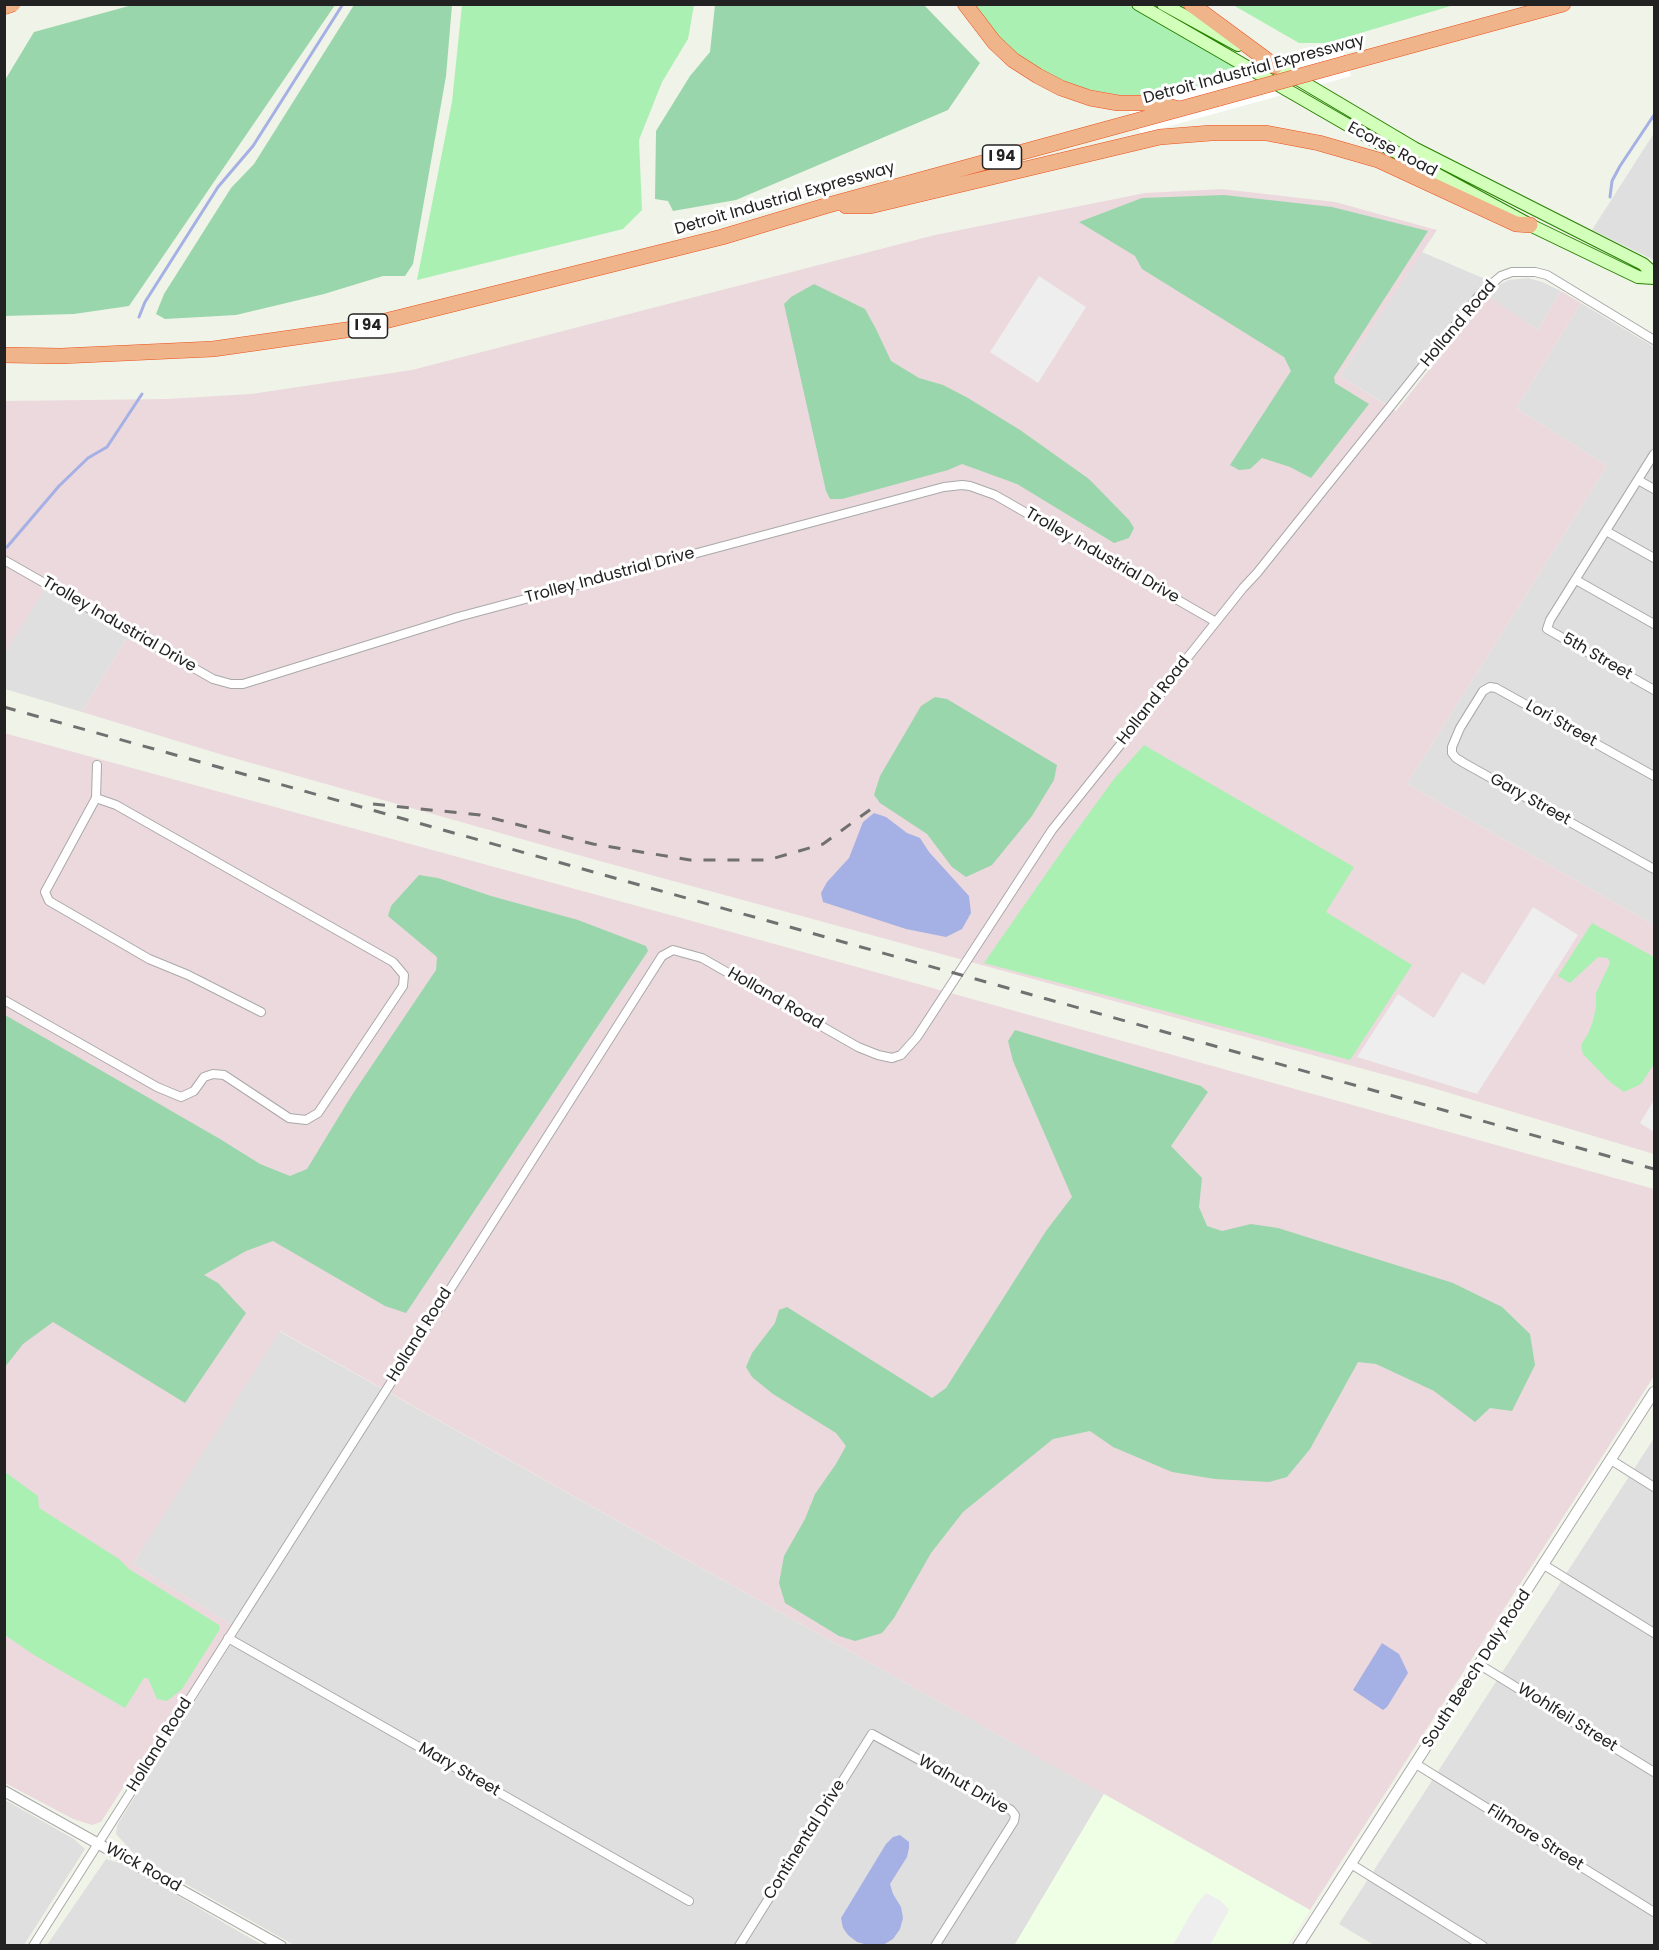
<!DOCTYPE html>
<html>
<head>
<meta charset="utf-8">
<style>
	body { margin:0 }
	#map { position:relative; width:1659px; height:1950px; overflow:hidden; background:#f0f3e8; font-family:Poppins,sans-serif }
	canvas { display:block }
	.frame { position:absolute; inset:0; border:6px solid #222; pointer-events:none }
</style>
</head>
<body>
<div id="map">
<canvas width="1659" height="1950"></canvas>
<div class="frame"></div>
</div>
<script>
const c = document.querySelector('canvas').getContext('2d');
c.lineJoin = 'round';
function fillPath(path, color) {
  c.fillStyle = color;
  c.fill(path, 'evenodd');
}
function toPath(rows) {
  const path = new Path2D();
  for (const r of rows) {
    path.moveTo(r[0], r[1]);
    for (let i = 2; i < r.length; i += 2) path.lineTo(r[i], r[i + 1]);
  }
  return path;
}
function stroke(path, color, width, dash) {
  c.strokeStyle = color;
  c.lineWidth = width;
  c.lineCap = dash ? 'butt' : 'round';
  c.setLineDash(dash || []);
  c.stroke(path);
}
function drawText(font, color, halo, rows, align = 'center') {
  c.font = font + ' Poppins,sans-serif';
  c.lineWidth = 6;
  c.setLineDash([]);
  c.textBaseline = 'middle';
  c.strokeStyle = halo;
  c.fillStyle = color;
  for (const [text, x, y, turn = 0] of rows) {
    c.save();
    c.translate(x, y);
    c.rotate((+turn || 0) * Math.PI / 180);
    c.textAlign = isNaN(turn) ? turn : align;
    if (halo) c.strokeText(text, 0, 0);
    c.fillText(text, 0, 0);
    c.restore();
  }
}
const residential = toPath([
	[1654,133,1654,260,1592,230],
	[1422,252,1499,285,1509,280,1528,278,1542,282,1561,291,1538,330,1478,290,1387,405,1340,376],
	[1581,303,1654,347,1654,925,1407,784,1607,466,1516,408],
	[45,588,128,636,82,712,5,689,4,653],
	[279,1331,1104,1794,1014,1946,294,1945,136,1856,116,1834,117,1825,240,1630,133,1564],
	[1654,1438,1654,1945,1374,1945,1339,1924],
	[5,1800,74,1839,85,1849,24,1945,5,1945],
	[106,1859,123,1864,262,1945,47,1945]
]);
const industrial = toPath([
	[1222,189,1335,202,1437,230,1340,376,1396,411,1488,296,1538,330,1561,291,1581,303,1516,408,1607,466,1407,784,1654,925,1654,1154,1426,1086,596,860,223,755,82,712,134,626,51,579,5,653,5,401,167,399,251,394,412,370,935,235,1145,193],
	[4,733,674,916,1654,1189,1654,1376,1310,1910,280,1331,133,1564,232,1625,156,1744,126,1783,101,1822,92,1825,73,1819,5,1783]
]);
const education = toPath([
	[1104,1794,1310,1910,1287,1945,1014,1946]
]);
const grass = toPath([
	[462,5,694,5,688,39,662,82,639,140,642,210,623,229,417,280,452,102],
	[973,5,1128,5,1254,75,1169,95,1129,97,1081,88,1058,80,1014,53,997,36],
	[1233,5,1454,5,1327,43,1299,43],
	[1144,745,1354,867,1326,912,1412,965,1350,1060,984,963,1069,841,1114,779],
	[1592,923,1654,957,1654,1064,1641,1084,1624,1092,1610,1082,1583,1054,1581,1045,1588,1034,1593,1021,1596,1007,1596,993,1610,963,1608,958,1598,957,1570,983,1558,976],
	[5,1472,38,1496,39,1508,119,1559,129,1569,219,1625,220,1629,182,1689,167,1701,157,1699,148,1678,144,1678,125,1708,34,1655,5,1635]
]);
const forest = toPath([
	[136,4,335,5,129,306,74,314,5,316,5,80,34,32],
	[354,5,452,5,446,76,413,264,405,276,383,276,324,294,236,315,165,319,156,314,164,294,231,188,254,164],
	[715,5,924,5,980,63,948,110,736,200,673,211,668,201,655,199,656,131,690,76,710,52],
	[1224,195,1332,207,1428,231,1334,377,1335,383,1369,404,1311,478,1290,467,1262,458,1250,469,1239,470,1230,465,1291,371,1284,357,1142,269,1135,256,1079,222,1142,198],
	[814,284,865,309,876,329,891,361,919,378,943,385,968,398,1020,430,1089,479,1129,520,1134,528,1129,538,1114,543,1017,484,962,464,948,470,875,490,842,499,830,499,826,491,784,304,791,297],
	[935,697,947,699,1057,765,1054,780,1032,816,992,865,966,877,952,867,927,834,880,803,874,795,880,776,921,706],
	[419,875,438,878,491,896,578,920,646,946,648,951,406,1313,385,1306,273,1241,246,1251,204,1275,218,1283,246,1313,185,1403,53,1322,23,1344,5,1367,5,1015,220,1139,260,1164,290,1176,307,1169,352,1095,436,970,437,957,388,916,391,906],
	[1015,1030,1201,1086,1208,1092,1171,1146,1202,1178,1199,1207,1207,1226,1222,1231,1251,1224,1278,1228,1453,1283,1502,1307,1530,1334,1535,1365,1512,1411,1490,1408,1475,1422,1434,1391,1376,1364,1358,1362,1310,1449,1287,1477,1269,1482,1215,1479,1172,1472,1113,1447,1090,1431,1053,1439,963,1512,931,1553,894,1618,882,1633,855,1641,839,1636,785,1603,779,1583,784,1556,805,1519,815,1494,836,1464,846,1446,836,1433,773,1394,752,1377,746,1367,752,1353,775,1323,779,1310,787,1307,932,1398,946,1388,1046,1231,1072,1197,1013,1061,1008,1041]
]);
const parking = toPath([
	[1039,276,1086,307,1038,383,990,352],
	[1533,907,1578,935,1477,1094,1357,1057,1398,994,1434,1018,1462,972,1484,985],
	[1654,1100,1654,1132,1640,1123],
	[1206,1893,1221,1901,1229,1910,1210,1945,1173,1945,1196,1905]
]);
const water = toPath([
	[874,813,886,817,907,833,920,838,929,852,969,896,971,913,962,929,946,937,906,929,823,902,821,893,827,882,849,858,863,822],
	[1382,1643,1399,1654,1408,1673,1387,1707,1383,1710,1353,1690],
	[900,1835,909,1842,909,1848,907,1857,890,1884,893,1894,901,1907,903,1918,900,1929,893,1939,883,1945,868,1945,857,1942,848,1935,843,1928,841,1918,886,1844,893,1837]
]);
const pier = toPath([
	[1343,49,1351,76,1141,134,1129,111,1132,97,1171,95,1297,64]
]);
const stream = toPath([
	[1610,197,1612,181,1620,166,1654,115],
	[139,317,145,302,218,187,253,146,343,4],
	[7,547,59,486,88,458,107,447,142,394]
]);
const minor = toPath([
	[1654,454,1550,620,1547,629,1654,690],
	[1638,480,1654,489],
	[1606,531,1654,558],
	[4,560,213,679,231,684,243,684,458,617,944,487,962,485,970,486,995,495,1216,622],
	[1576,580,1654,624],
	[1654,776,1496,688,1490,687,1483,691,1460,728,1452,747,1452,753,1456,758,1464,763,1654,869],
	[96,798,45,892,49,901,149,959,188,975,261,1012],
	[4,1000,157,1087,181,1097,194,1091,204,1077,213,1074,224,1075,289,1118,306,1120,318,1113,403,986,404,975,393,962,116,805,96,798,97,765],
	[1611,1460,1654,1487],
	[1544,1565,1654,1633],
	[228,1638,689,1901],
	[1480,1665,1654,1772],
	[1416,1764,1654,1912],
	[1351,1864,1483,1946],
	[33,1946,662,956,673,950,702,958,858,1047,878,1055,892,1058,901,1055,917,1037,1052,830,1157,699,1172,677,1243,588,1257,573,1482,292,1501,276,1512,272,1535,272,1547,275,1654,340],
	[739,1946,872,1734,1011,1810,1015,1815,1014,1821,935,1946]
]);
const tertiary = toPath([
	[4,1791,281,1946],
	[1298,1946,1654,1392]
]);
const secondary = toPath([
	[1138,4,1372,139,1530,225,1638,277,1654,278],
	[1163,4,1238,45],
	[1269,62,1414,148,1643,264,1654,274]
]);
const motorway = toPath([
	[965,4,994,42,1013,60,1038,76,1061,88,1090,98,1118,103,1157,103,1179,109],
	[1191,4,1275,66],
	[1347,63,1563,4],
	[846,206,870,206,1160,137,1211,133,1266,133,1319,143,1378,160,1516,224,1530,225],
	[4,355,61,356,213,349,353,329,722,237,825,206,1220,98]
]);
const rail = toPath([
	[4,707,1654,1169],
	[373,804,480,815,593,844,690,860,768,860,823,844,871,809]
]);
const motorwayBridge = toPath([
	[4,7,13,4],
	[1220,98,1347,63]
]);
const shields = [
	[1002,157,39],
	[368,326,39]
];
const shieldNames = [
	["I 94",1002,157],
	["I 94",368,326]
];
const streetNames = [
	["Detroit Industrial Expressway",1254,70,-15],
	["Ecorse Road",1392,150,28],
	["Detroit Industrial Expressway",785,199,-16],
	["Holland Road",1459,324,-50],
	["Trolley Industrial Drive",1102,556,30],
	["Trolley Industrial Drive",610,576,-15],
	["Trolley Industrial Drive",119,625,30],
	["5th Street",1597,657,30],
	["Holland Road",1154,701,-52],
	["Lori Street",1561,724,29],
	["Gary Street",1530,800,29],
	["Holland Road",775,999,30],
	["Holland Road",420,1335,-58],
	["South Beech Daly Road",1477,1669,-57],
	["Wohlfeil Street",1567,1718,32],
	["Holland Road",160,1745,-58],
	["Mary Street",459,1770,30],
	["Walnut Drive",963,1785,30],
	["Filmore Street",1535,1838,32],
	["Continental Drive",805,1840,-58],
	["Wick Road",143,1868,29]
];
fillPath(residential, '#e0dfdf');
fillPath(industrial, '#ecd9dd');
fillPath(education, '#efffe5');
fillPath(grass, '#aaf0b2');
fillPath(forest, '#99d6ab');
fillPath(parking, '#eee');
fillPath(water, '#a5b0e4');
fillPath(pier, '#fff');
stroke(stream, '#a5b0e4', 3);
stroke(minor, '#a9a9a9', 10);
stroke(tertiary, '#a9a9a9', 12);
stroke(secondary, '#278200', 14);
stroke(motorway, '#ec4f19', 16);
stroke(minor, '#fff', 8);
stroke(tertiary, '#fff', 10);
stroke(secondary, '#d2ffba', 12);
stroke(motorway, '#f0b48a', 15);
stroke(rail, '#707070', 3, [12, 12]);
stroke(motorwayBridge, '#ec4f19', 16, []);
stroke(motorwayBridge, '#f0b48a', 15);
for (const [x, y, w] of shields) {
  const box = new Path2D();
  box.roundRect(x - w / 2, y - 12, w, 24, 4.5);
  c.fillStyle = '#fff';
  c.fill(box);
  stroke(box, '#222', 1.5);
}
drawText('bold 15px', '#222', null, shieldNames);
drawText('16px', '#222', '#fff', streetNames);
</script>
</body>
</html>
